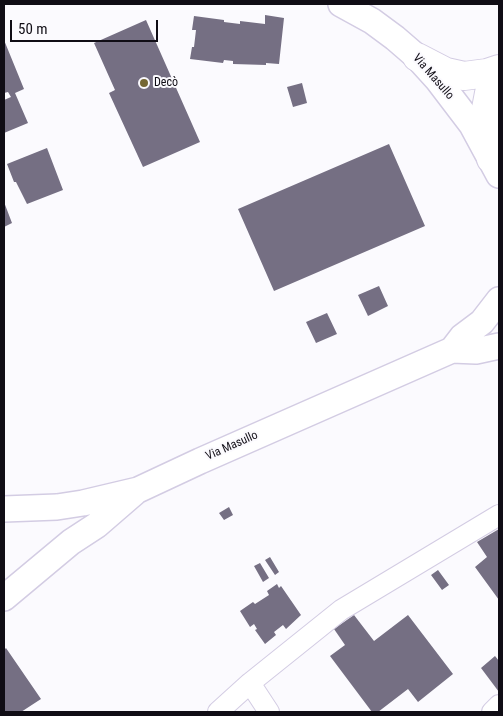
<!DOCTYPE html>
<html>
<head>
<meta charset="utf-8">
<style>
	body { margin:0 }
	#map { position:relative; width:503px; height:716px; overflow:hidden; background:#fbfafe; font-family:"Roboto Condensed",sans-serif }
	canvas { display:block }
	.frame { position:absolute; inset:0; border:5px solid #100d15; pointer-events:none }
	.scale { position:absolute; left:10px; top:20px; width:148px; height:22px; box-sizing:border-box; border:2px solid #100d15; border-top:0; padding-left:6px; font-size:15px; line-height:18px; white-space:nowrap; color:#100d15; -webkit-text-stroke:4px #fbfafe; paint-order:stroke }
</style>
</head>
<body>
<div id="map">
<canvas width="503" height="716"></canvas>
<div class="frame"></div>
<div class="scale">50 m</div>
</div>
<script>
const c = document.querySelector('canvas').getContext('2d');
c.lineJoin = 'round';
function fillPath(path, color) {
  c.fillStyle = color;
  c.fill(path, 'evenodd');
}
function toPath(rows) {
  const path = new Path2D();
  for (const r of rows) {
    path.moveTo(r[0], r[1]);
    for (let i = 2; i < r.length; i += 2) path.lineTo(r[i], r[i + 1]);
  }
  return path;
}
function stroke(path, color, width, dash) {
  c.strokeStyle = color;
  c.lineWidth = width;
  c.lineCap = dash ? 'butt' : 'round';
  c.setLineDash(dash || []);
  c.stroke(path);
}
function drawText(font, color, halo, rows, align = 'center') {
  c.font = font + ' "Roboto Condensed",sans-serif';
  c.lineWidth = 4;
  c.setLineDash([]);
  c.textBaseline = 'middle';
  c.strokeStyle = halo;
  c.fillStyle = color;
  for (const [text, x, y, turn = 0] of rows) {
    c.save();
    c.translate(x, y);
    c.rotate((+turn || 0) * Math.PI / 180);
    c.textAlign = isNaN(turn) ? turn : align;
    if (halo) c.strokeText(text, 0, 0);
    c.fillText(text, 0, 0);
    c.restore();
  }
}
const building = toPath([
	[265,15,284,18,279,64,266,63,266,65,233,64,233,61,224,60,223,63,190,59,192,47,194,47,196,30,192,30,194,16,224,20,224,22,240,24,240,21,265,24],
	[146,20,200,142,143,167,109,93,115,90,94,43],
	[4,40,24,89,15,93,28,123,4,133,4,100,11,97,8,92,4,93],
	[302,83,307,103,293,107,287,87],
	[389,144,425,226,274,291,238,209],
	[47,148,63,190,27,204,16,182,14,182,7,164],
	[4,202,12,223,4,227],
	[379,286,388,306,368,316,358,295],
	[327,313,337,334,316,343,306,322],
	[229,507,233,515,224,520,219,513],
	[499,529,499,600,475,567,487,557,477,542],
	[270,557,279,572,275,575,265,560],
	[260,563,269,578,263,582,254,566],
	[438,570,449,585,442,590,431,575],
	[277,584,279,588,281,586,301,615,286,629,283,625,274,632,276,635,265,644,255,630,257,629,254,624,250,627,240,611,253,602,255,604,269,595,267,591],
	[354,615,374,641,408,615,453,674,418,702,408,689,378,712,372,712,330,656,345,645,334,629],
	[6,648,41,699,21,712,4,712,4,650],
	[495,656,499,661,499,692,481,668]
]);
const minor = toPath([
	[250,683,269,712],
	[218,712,250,683,341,610,499,515],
	[492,712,499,705]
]);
const major = toPath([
	[341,4,372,21,395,38,417,57,437,79,472,125,499,175],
	[452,350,462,337,482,322,499,300],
	[4,509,57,507,83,503,138,490,200,461,452,350,476,351,499,346],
	[4,598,71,542,97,525,134,493]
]);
const highway = toPath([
	[417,57,446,72,464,76,487,73,499,69],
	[491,159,485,114,489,93,499,74]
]);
const markers = [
	[144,83,5,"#756734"]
];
const streetNames = [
	["Via Masullo",433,77,49],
	["Via Masullo",232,446,-24]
];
const poiNames = [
	["Decò",154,83]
];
fillPath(building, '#756f83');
stroke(minor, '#d3cce3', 22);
stroke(major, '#d3cce3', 28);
stroke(highway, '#d3cce3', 30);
stroke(minor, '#fff', 20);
stroke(major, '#fff', 25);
stroke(highway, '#fff', 28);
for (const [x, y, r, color] of markers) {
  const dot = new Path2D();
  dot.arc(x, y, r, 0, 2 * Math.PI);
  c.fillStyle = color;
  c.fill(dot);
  stroke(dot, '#fbfafe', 2);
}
drawText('12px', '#100d15', '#fbfafe', streetNames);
drawText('12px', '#100d15', '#fbfafe', poiNames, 'left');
</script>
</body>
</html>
